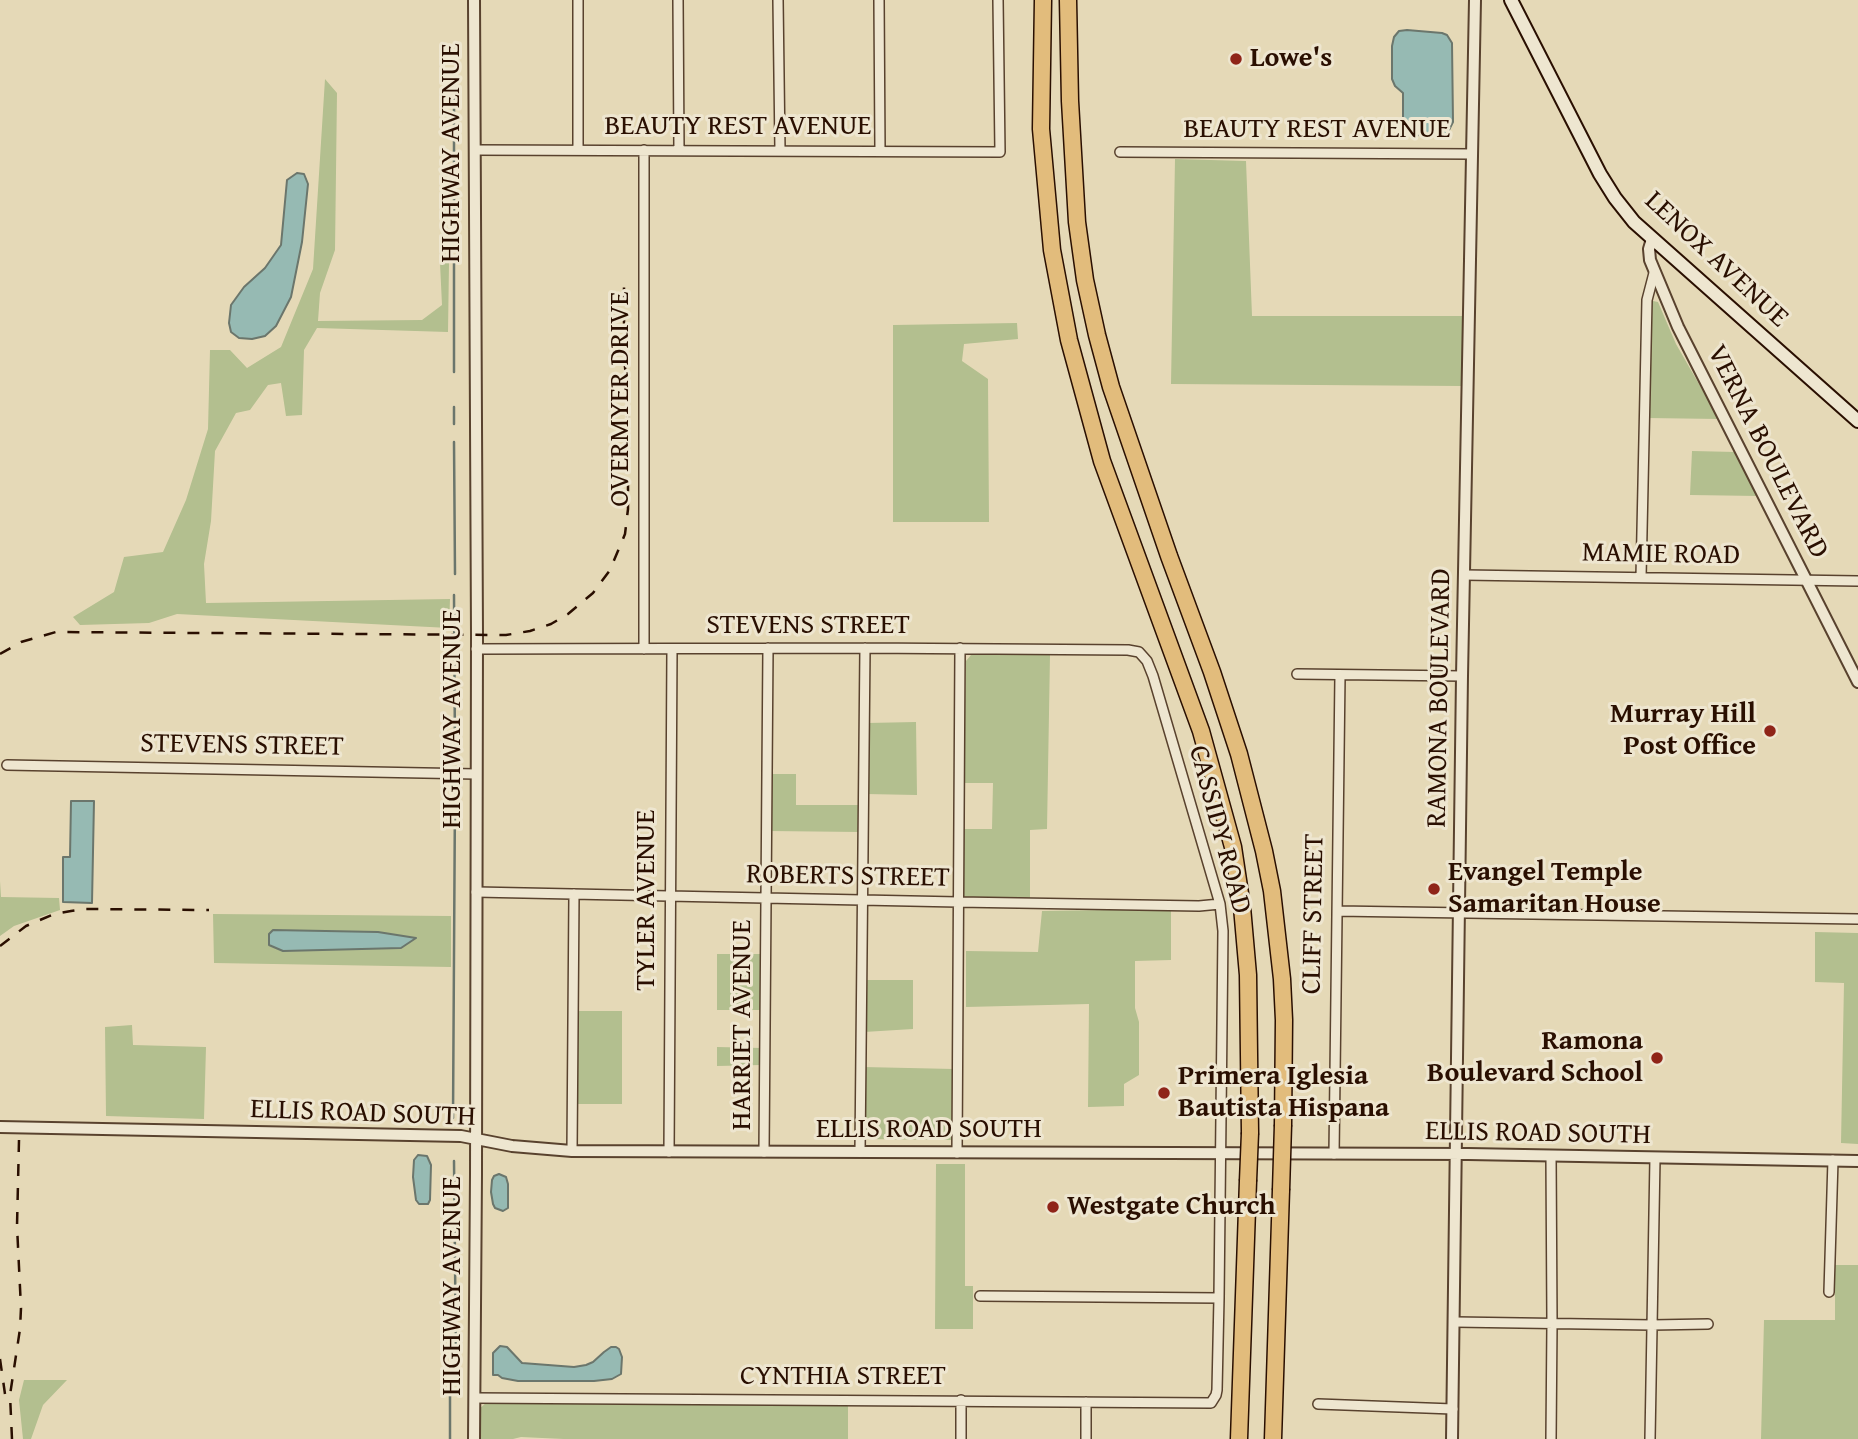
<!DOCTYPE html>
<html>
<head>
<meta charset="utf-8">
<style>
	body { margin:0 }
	canvas { display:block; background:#e5d9b7 }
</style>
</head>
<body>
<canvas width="1858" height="1439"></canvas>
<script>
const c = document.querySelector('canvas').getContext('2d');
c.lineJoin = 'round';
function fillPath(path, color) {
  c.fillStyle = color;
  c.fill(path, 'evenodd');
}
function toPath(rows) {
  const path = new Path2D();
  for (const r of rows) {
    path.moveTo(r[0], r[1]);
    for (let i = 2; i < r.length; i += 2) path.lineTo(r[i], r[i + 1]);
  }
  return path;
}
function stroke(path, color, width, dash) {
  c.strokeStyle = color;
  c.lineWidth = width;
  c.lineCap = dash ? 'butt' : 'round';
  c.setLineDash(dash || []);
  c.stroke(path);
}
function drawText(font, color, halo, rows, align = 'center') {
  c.font = font + ' "Gentium Book Plus",serif';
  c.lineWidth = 6;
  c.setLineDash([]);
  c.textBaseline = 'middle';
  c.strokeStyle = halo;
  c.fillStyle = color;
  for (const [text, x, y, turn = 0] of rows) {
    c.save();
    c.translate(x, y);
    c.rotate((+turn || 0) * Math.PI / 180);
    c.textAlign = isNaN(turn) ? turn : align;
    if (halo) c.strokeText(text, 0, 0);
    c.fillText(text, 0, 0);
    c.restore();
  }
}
const green = toPath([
	[325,79,337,93,335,250,320,293,318,321,422,320,442,305,440,263,449,263,448,332,317,328,304,350,302,415,286,416,281,383,268,385,250,410,236,413,215,451,211,521,204,564,206,603,450,599,449,628,177,614,149,623,80,625,73,617,114,592,124,557,163,552,186,500,208,429,210,350,230,350,247,368,281,347,313,269],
	[1175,159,1246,161,1252,316,1464,316,1462,386,1171,384],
	[1653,301,1658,302,1676,344,1719,419,1647,418,1650,305],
	[1017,323,1018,339,964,344,962,361,988,379,989,522,893,522,893,325],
	[1692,451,1736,452,1759,496,1690,495],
	[971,655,1050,655,1047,829,1030,830,1030,900,967,900,961,892,963,829,992,829,993,783,963,783,966,661],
	[916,722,917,795,866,794,867,723],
	[770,774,796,774,796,805,859,805,860,832,769,831],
	[0,881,1,897,59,898,60,910,14,926,0,936],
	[1171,909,1171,960,1135,961,1135,1008,1139,1022,1139,1075,1124,1084,1124,1106,1088,1107,1089,1004,966,1007,966,951,1038,952,1042,911],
	[213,914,451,916,451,967,214,963],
	[1815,932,1858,933,1858,1144,1841,1143,1844,983,1815,982],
	[717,954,763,954,763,1010,717,1010],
	[865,980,913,980,913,1029,864,1032],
	[577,1011,622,1011,622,1104,576,1104],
	[132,1025,133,1045,206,1047,204,1119,106,1116,105,1027],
	[717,1047,762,1048,761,1065,717,1066],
	[863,1067,954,1069,953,1140,863,1139],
	[936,1164,965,1164,965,1286,973,1286,973,1329,935,1329],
	[1835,1265,1858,1265,1858,1439,1761,1439,1764,1320,1835,1320],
	[24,1380,67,1380,43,1405,31,1439,23,1439,19,1400],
	[487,1402,848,1404,848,1439,564,1439,521,1437,513,1439,477,1439,478,1410]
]);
const water = toPath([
	[1407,30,1442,33,1447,35,1452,43,1453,122,1448,132,1443,136,1415,135,1405,130,1403,124,1403,93,1395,86,1392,79,1392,46,1394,37,1399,31,1407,30],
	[297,173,304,174,308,184,302,242,291,297,276,326,265,336,252,339,239,338,231,332,229,323,231,305,244,287,265,268,281,245,287,180,297,173],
	[71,801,94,801,92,903,63,902,63,857,70,857,71,801],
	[273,930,378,932,416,938,401,948,283,951,269,945,269,934,273,930],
	[418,1155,427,1156,431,1165,430,1200,428,1204,419,1204,416,1200,413,1177,414,1160,418,1155],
	[499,1174,506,1177,508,1184,508,1208,503,1211,495,1208,493,1204,491,1192,492,1180,494,1176,499,1174],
	[500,1346,507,1347,522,1363,574,1367,586,1365,593,1362,604,1352,611,1347,616,1347,619,1349,622,1357,621,1374,612,1379,594,1381,518,1381,502,1378,498,1375,493,1375,493,1353,500,1346]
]);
const stream = toPath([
	[454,83,454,239],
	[454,257,454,372],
	[454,424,454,407],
	[454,442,455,574],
	[454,595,455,756],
	[453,1118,455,792],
	[450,1439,450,1389,456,1363,454,1161]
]);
const minor = toPath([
	[578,0,578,149],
	[678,0,679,150],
	[778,0,780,150],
	[879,0,880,151],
	[475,150,1000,152,998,0],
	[644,150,644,649],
	[1120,152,1472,154],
	[1464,575,1858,581],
	[1641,577,1647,300,1654,273],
	[1297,674,1462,676],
	[7,765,476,774],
	[476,892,958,902,1199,906,1220,904],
	[1337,911,1858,919],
	[572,1151,574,894],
	[669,1152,672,649],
	[764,1152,768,648],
	[860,1152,865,648],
	[957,1153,960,648],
	[1334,1154,1340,675],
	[1829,1292,1833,1160],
	[980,1296,1219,1298],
	[1455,1322,1652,1325,1708,1324],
	[475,1398,1211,1403,1216,1395,1217,1390,1219,1298,1223,931,1220,904,1153,676,1147,661,1139,652,1128,650,865,648,476,649],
	[961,1400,961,1439],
	[1318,1404,1453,1409],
	[1086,1439,1086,1402],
	[1551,1439,1552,1323,1551,1156],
	[1650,1439,1655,1158]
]);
const tertiary = toPath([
	[1652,239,1649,249,1650,260,1678,327,1858,682],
	[0,1127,461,1136,512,1146,572,1151,1468,1154,1858,1161],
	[474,1439,476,1174,477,635,474,0],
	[1452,1439,1462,676,1475,0]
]);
const secondary = toPath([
	[1511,0,1600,174,1615,198,1634,222,1858,421]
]);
const motorway = toPath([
	[1043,0,1041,129,1052,250,1069,340,1102,461,1201,731,1233,847,1242,907,1248,975,1250,1133],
	[1068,0,1070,101,1077,222,1085,280,1097,335,1111,387,1169,556,1212,672,1239,754,1264,851,1272,891,1282,979,1284,1020,1283,1125],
	[1239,1439,1248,1181],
	[1273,1439,1281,1190]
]);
const rail = toPath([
	[0,654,21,642,56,632,506,635,530,631,551,624,568,614,593,593,610,570,625,534,628,509,628,399,624,356,624,283],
	[0,946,26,926,54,914,71,911,85,909,209,910],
	[0,1359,5,1394],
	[12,1439,10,1395,20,1329,21,1308,17,1226,19,1140]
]);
const motorwayBridge = toPath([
	[1248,1181,1250,1133],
	[1281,1190,1283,1125]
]);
const markers = [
	[1236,59,7,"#8f2418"],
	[1770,731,7,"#8f2418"],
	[1434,889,7,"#8f2418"],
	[1657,1058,7,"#8f2418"],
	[1164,1093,7,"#8f2418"],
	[1053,1207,7,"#8f2418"]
];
const poiNames = [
	["Lowe's",1250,59],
	["Murray Hill",1756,715,"right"],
	["Post Office",1756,747,"right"],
	["Evangel Temple",1448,873],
	["Samaritan House",1448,905],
	["Ramona",1643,1042,"right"],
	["Boulevard School",1643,1074,"right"],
	["Primera Iglesia",1178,1077],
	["Bautista Hispana",1178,1109],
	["Westgate Church",1067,1207]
];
const streetNames = [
	["BEAUTY REST AVENUE",738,127],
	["BEAUTY REST AVENUE",1317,130],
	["HIGHWAY AVENUE",452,153,-90],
	["LENOX AVENUE",1716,260,43],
	["OVERMYER DRIVE",621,399,-90],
	["VERNA BOULEVARD",1767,452,63],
	["MAMIE ROAD",1661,555,1],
	["STEVENS STREET",808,626],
	["RAMONA BOULEVARD",1440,698,-89],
	["HIGHWAY AVENUE",453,719,-90],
	["STEVENS STREET",242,746,1],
	["CASSIDY ROAD",1219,830,75],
	["ROBERTS STREET",848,877,1],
	["TYLER AVENUE",647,900,-90],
	["CLIFF STREET",1314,914,-89],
	["HARRIET AVENUE",743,1025,-90],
	["ELLIS ROAD SOUTH",363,1114,2],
	["ELLIS ROAD SOUTH",929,1130],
	["ELLIS ROAD SOUTH",1538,1134,1],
	["HIGHWAY AVENUE",453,1286,-90],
	["CYNTHIA STREET",843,1377]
];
fillPath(green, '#b3bf8f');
fillPath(water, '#96bab3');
stroke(water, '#6b766c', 2);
stroke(stream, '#6b766c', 2.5);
stroke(minor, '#59422e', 12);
stroke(tertiary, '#59422e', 14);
stroke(secondary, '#2a0f01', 16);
stroke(motorway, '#2a0f01', 19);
stroke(minor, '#eee6d0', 9);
stroke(tertiary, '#eee6d0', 10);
stroke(secondary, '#eee6d0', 12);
stroke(motorway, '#e2bc7c', 16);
stroke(rail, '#2a0f01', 2.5, [12, 12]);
stroke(motorwayBridge, '#2a0f01', 19, []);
stroke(motorwayBridge, '#e2bc7c', 16);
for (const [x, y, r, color] of markers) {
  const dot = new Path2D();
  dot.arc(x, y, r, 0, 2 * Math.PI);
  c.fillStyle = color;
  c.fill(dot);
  stroke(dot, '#eee6d0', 2.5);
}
drawText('bold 28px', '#2a0f01', '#eee6d0', poiNames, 'left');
drawText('28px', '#2a0f01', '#eee6d0', streetNames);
</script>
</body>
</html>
